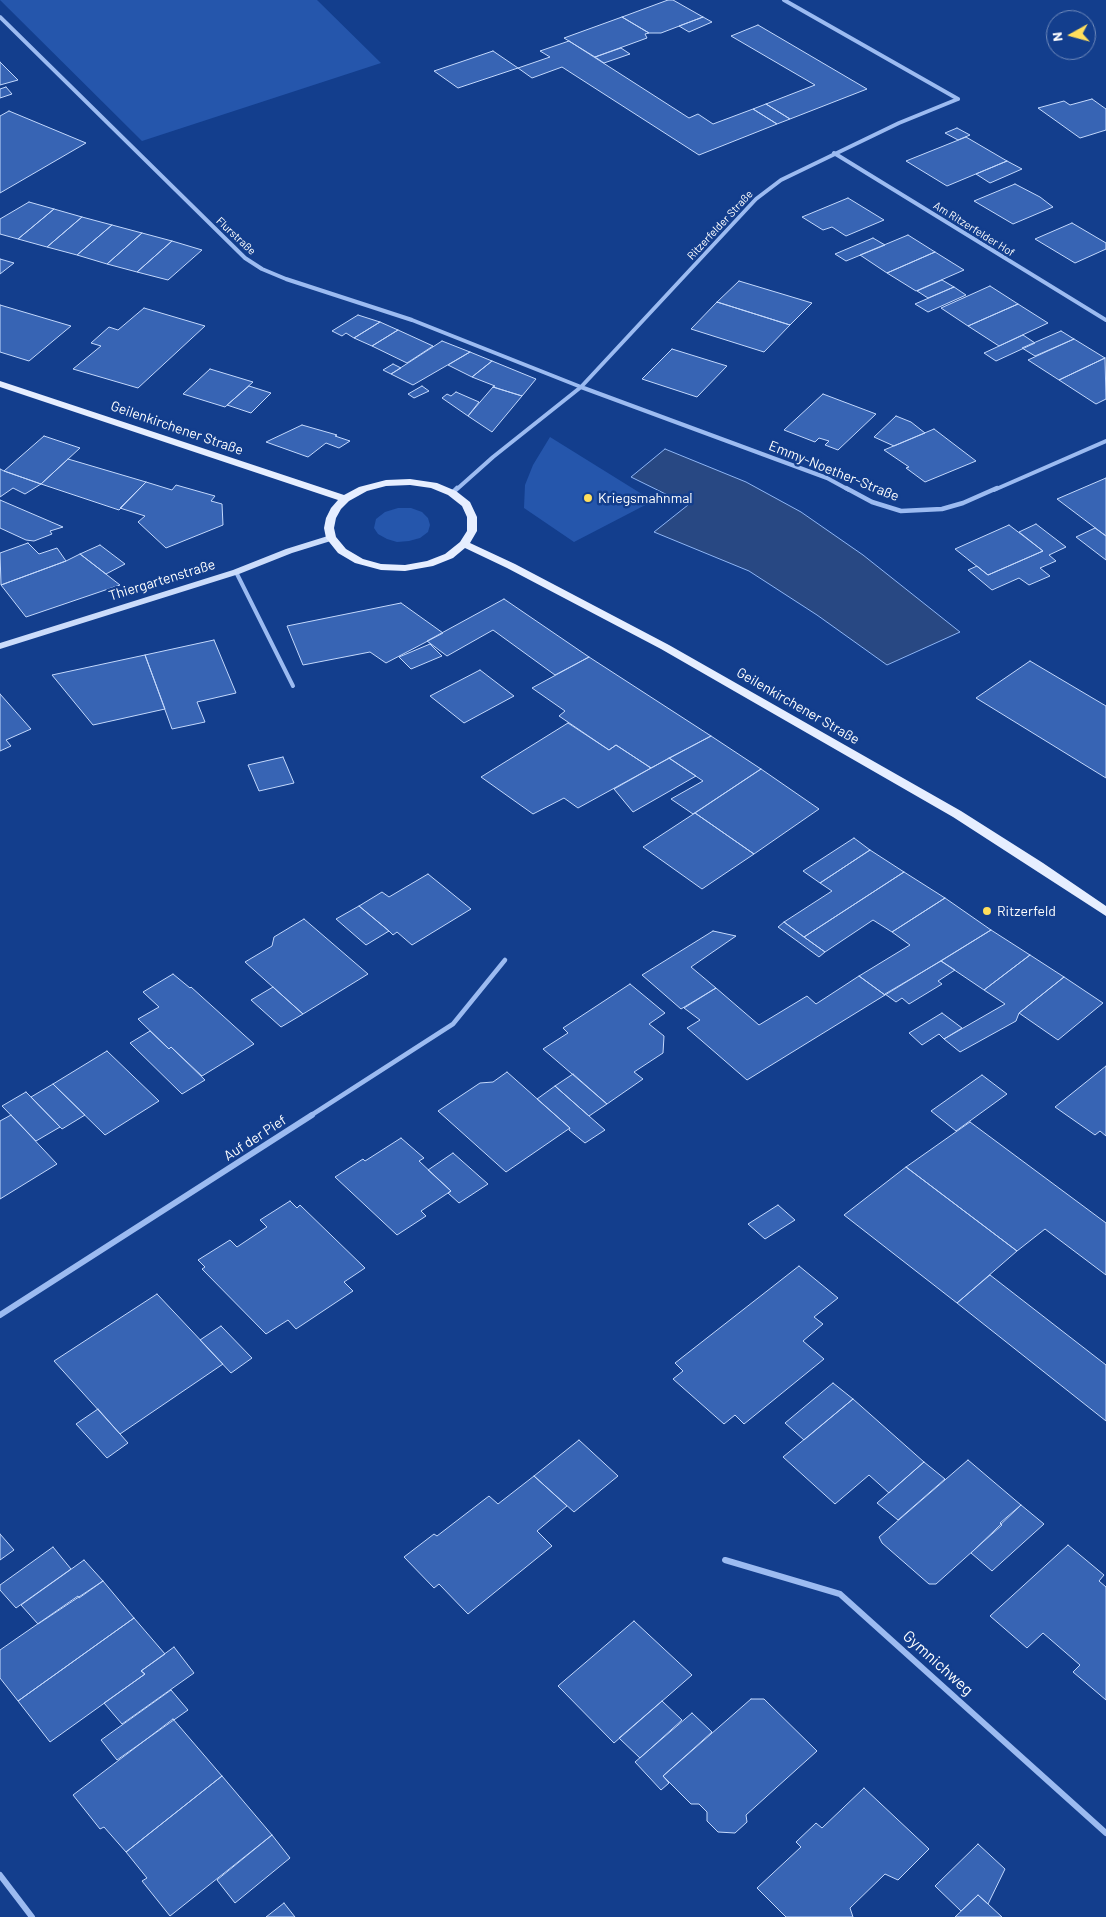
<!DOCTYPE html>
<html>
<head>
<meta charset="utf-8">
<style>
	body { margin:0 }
	#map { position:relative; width:1106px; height:1917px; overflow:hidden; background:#133e8d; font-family:Barlow,sans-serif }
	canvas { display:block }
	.north { position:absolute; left:1046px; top:10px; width:50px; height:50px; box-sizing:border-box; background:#133e8d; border:1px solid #718bbb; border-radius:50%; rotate:263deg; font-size:14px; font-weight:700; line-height:20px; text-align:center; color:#fff }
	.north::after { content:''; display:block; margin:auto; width:18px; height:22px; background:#ffde5c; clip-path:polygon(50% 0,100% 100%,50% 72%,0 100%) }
</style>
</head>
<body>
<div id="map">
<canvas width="1106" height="1917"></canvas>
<div class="north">N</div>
</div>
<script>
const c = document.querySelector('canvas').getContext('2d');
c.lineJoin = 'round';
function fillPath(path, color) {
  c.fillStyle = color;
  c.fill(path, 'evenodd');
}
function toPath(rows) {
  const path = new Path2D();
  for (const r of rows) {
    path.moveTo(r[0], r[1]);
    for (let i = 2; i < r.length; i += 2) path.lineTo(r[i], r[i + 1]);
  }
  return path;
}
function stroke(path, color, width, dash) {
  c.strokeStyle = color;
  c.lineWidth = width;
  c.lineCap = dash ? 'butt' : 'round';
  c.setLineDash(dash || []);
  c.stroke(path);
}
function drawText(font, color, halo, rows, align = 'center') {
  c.font = font + ' Barlow,sans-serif';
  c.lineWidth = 5;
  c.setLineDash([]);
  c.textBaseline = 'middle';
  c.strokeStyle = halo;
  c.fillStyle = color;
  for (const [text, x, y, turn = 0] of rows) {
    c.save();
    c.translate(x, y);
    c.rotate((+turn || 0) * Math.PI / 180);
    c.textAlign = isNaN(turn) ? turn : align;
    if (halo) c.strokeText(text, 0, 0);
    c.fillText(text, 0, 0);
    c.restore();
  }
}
const green = toPath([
	[0,0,317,0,381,63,142,141],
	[550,437,653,501,574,542,524,508,525,485,533,465],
	[398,508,411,508,422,512,428,518,430,525,428,532,420,538,409,541,397,542,387,539,378,534,374,528,376,519,385,512]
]);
const water = toPath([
	[665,449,746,482,801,512,863,555,960,632,887,665,817,615,749,571,654,532,688,505,631,477,665,449]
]);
const building = toPath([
	[668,0,673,0,703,17,661,33,649,33,622,17,668,0],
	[622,17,649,33,645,34,647,38,595,57,564,38,622,17],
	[703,17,712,22,689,32,679,26,703,17],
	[758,25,867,89,790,119,766,104,815,85,731,36,758,25],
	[569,41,689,118,698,114,713,124,753,109,777,124,699,155,562,67,532,78,518,68,550,57,540,51,569,41],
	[621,48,630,54,604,63,595,57,621,48],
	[493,51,518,68,458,88,434,71,493,51],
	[0,62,18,80,0,85,0,62],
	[6,87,12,94,0,98,0,89,6,87],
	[1092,99,1106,109,1106,130,1080,138,1038,108,1064,101,1070,105,1092,99],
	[766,104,790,119,777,124,753,109,766,104],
	[9,111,86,143,0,193,0,116,9,111],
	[957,128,970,135,958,140,945,133,957,128],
	[966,137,1007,161,947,186,906,161,966,137],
	[1007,161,1022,169,990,183,976,174,1007,161],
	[1015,184,1040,197,1053,207,1013,224,974,201,1015,184],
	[848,198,884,220,846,236,832,227,823,230,802,217,848,198],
	[29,202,54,209,18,239,0,234,0,219,29,202],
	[54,209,82,217,47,247,18,239,54,209],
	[82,217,112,225,77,255,47,247,82,217],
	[1072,223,1106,243,1106,249,1075,263,1035,239,1072,223],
	[112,225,142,233,107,264,77,255,112,225],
	[142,233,172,241,137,272,107,264,142,233],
	[908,235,935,252,887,273,860,255,908,235],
	[873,238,885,245,846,261,835,254,873,238],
	[172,241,202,250,168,280,137,272,172,241],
	[935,252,964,270,916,291,887,273,935,252],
	[0,259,14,263,0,274,0,259],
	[942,280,954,287,928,298,917,291,942,280],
	[739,281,812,303,790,325,717,302,739,281],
	[990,286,1018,304,968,326,941,308,990,286],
	[954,287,966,295,928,312,915,304,954,287],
	[717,302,790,325,764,352,691,329,717,302],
	[1018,304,1048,323,999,346,968,326,1018,304],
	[0,305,71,326,29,361,0,352,0,305],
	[144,308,205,326,138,388,73,369,101,346,91,343,109,327,118,330,144,308],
	[358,315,380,322,354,338,346,333,342,336,332,331,358,315],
	[380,322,398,330,372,346,354,338,380,322],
	[398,330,433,346,407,363,372,346,398,330],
	[1061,331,1074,339,1035,356,1022,348,1061,331],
	[1023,335,1035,343,996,361,984,353,1023,335],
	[1074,339,1105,358,1059,380,1028,360,1074,339],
	[442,341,470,352,413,385,391,374,442,341],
	[672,349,727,366,697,397,642,379,672,349],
	[470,352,492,361,472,377,448,365,470,352],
	[1105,358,1106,399,1096,404,1059,380,1105,358],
	[492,361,536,379,522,396,493,387,495,386,472,377,492,361],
	[393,364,401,368,391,374,383,370,393,364],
	[210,369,253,382,225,407,183,394,210,369],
	[249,386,271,393,251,413,227,405,249,386],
	[422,386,429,391,414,398,408,394,422,386],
	[493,387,522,396,492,432,468,416,493,387],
	[456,392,479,402,468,416,442,398,447,394,451,396,456,392],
	[823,394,876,414,838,450,825,445,829,441,819,438,815,442,784,430,823,394],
	[896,416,911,422,925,433,894,446,874,437,896,416],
	[302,425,337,435,335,436,350,441,339,448,326,443,308,457,266,442,302,425],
	[934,429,976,461,925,482,906,468,909,467,884,450,934,429],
	[44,436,80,448,41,484,4,471,44,436],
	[68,459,146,482,119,510,41,484,68,459],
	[0,469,4,471,41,484,25,494,13,488,0,497,0,469],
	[1106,478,1106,536,1057,499,1106,478],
	[146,482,172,490,176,485,215,496,211,501,222,504,223,525,166,548,138,522,145,516,120,508,146,482],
	[0,500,63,527,50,531,52,534,34,541,26,540,0,528,0,500],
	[1036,524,1066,547,1049,555,1056,561,1040,568,1050,576,1029,585,1019,578,992,590,968,570,977,566,988,575,1043,551,1019,532,1036,524],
	[1009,525,1043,551,988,575,955,549,1009,525],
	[1095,528,1106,536,1106,560,1076,537,1095,528],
	[28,543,39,554,57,548,66,561,1,585,0,553,28,543],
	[100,545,125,564,106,574,80,554,100,545],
	[80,554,120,585,26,617,1,585,66,561,80,554],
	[504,599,589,657,555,675,493,630,447,656,427,641,504,599],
	[401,603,443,633,386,663,370,652,303,665,287,626,401,603],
	[214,640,236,693,197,702,205,722,172,729,145,655,214,640],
	[430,644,442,656,411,669,399,657,430,644],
	[145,655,165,709,93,725,52,675,145,655],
	[589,657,711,736,651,768,616,745,609,750,559,716,565,711,532,688,589,657],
	[1030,661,1106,706,1106,778,976,698,1030,661],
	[480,670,514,696,464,723,430,696,480,670],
	[0,694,31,729,6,740,11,746,0,751,0,694],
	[568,723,609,750,616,745,651,768,578,808,564,798,533,814,481,777,568,723],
	[711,736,761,769,693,814,671,799,703,781,669,758,711,736],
	[283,757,294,783,259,791,248,765,283,757],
	[669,758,696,776,633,812,614,789,669,758],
	[761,769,819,809,754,854,695,813,761,769],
	[695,813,754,854,702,889,643,847,695,813],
	[854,838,870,850,820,883,803,871,854,838],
	[870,850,904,872,804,937,784,922,832,891,820,883,870,850],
	[904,872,945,898,892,932,873,920,825,952,804,937,904,872],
	[428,874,471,909,412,945,397,932,393,935,389,931,359,906,382,892,389,897,428,874],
	[945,898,991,930,885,995,859,976,910,945,892,932,945,898],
	[359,906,389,931,366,945,336,919,359,906],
	[304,919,368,974,303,1014,245,962,272,946,274,937,304,919],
	[784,922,804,937,825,952,819,957,778,927,784,922],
	[991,930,1030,955,984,990,941,961,991,930],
	[713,931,736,936,691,967,716,988,681,1009,642,975,713,931],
	[1030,955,1064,977,1019,1013,1016,1021,960,1052,944,1039,1005,1004,984,990,1030,955],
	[941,961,955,970,938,981,942,984,909,1004,902,998,896,1002,885,994,941,961],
	[173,974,190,988,191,987,254,1044,202,1076,171,1047,169,1049,138,1019,159,1007,143,992,173,974],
	[859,976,885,995,747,1080,687,1028,700,1020,684,1008,716,988,759,1025,807,996,816,1004,859,976],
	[1064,977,1103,1003,1058,1040,1019,1013,1064,977],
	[630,984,665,1013,649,1024,664,1036,663,1053,634,1072,643,1079,607,1104,543,1049,568,1033,563,1028,630,984],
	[273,987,303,1014,281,1027,251,1000,273,987],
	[942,1013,962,1028,944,1039,939,1034,922,1045,909,1033,942,1013],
	[150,1031,169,1049,171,1047,205,1080,182,1094,130,1043,150,1031],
	[107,1051,159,1101,105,1135,53,1084,107,1051],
	[1106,1066,1106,1136,1100,1131,1095,1135,1055,1107,1106,1066],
	[507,1072,570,1128,506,1172,438,1111,480,1083,493,1082,507,1072],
	[573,1074,607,1104,589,1116,555,1086,573,1074],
	[982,1075,1007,1094,956,1131,931,1111,982,1075],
	[53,1084,85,1115,62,1129,31,1097,53,1084],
	[555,1086,589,1116,605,1130,585,1143,569,1130,570,1128,537,1099,555,1086],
	[26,1092,60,1127,36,1141,2,1106,26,1092],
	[11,1115,57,1164,0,1199,0,1121,11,1115],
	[970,1122,1106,1223,1106,1275,1045,1229,1017,1251,906,1167,970,1122],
	[401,1138,424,1158,419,1161,451,1191,421,1211,426,1216,397,1235,335,1177,363,1159,365,1161,401,1138],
	[453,1153,488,1184,459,1203,448,1193,451,1191,428,1170,453,1153],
	[906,1167,1017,1251,957,1303,844,1215,906,1167],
	[290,1201,297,1208,300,1205,365,1268,344,1282,353,1291,296,1329,288,1320,266,1334,202,1269,205,1267,198,1260,230,1240,237,1247,267,1227,260,1220,290,1201],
	[778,1205,795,1220,765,1239,748,1224,778,1205],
	[799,1266,838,1298,814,1317,823,1324,803,1341,824,1359,744,1424,735,1415,724,1424,673,1379,683,1371,675,1363,799,1266],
	[990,1275,1106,1365,1106,1421,957,1303,990,1275],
	[157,1294,223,1364,120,1434,54,1361,157,1294],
	[221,1326,252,1358,231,1373,200,1340,221,1326],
	[833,1383,853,1399,804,1440,785,1423,833,1383],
	[853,1399,924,1462,889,1493,869,1475,835,1504,783,1457,853,1399],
	[98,1409,128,1443,107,1458,76,1424,98,1409],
	[579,1440,618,1476,574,1512,534,1476,579,1440],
	[968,1460,1021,1505,1000,1523,1002,1525,936,1584,929,1584,882,1543,879,1537,968,1460],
	[924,1462,945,1479,898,1520,877,1503,924,1462],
	[534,1476,567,1506,537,1531,552,1546,468,1614,439,1584,434,1588,404,1557,434,1534,437,1536,489,1496,498,1504,534,1476],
	[1021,1505,1044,1524,992,1571,971,1553,1021,1505],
	[0,1534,14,1550,0,1560,0,1534],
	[1068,1545,1104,1575,1099,1581,1106,1587,1106,1700,1073,1672,1080,1665,1043,1633,1027,1648,990,1616,1068,1545],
	[53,1547,71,1569,16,1608,0,1590,0,1585,53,1547],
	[84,1560,103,1581,38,1624,21,1605,84,1560],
	[103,1581,134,1618,18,1701,0,1678,0,1650,78,1596,79,1598,103,1581],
	[134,1618,165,1654,141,1671,145,1674,50,1742,18,1701,134,1618],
	[634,1621,692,1675,614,1743,558,1686,634,1621],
	[174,1647,194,1673,122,1724,104,1703,145,1674,141,1671,174,1647],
	[171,1690,188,1710,117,1760,101,1740,171,1690],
	[751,1699,764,1699,817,1751,746,1815,747,1822,735,1833,718,1832,707,1821,707,1812,699,1804,691,1804,663,1776,751,1699],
	[662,1701,682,1720,640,1758,619,1738,662,1701],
	[692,1713,712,1732,663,1776,669,1783,661,1790,635,1762,692,1713],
	[173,1719,222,1776,126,1852,104,1827,100,1829,73,1795,173,1719],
	[222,1776,272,1835,170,1916,142,1881,147,1878,126,1852,222,1776],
	[864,1788,929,1849,898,1880,885,1874,850,1908,853,1917,786,1917,757,1888,801,1847,796,1842,816,1823,822,1828,864,1788],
	[272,1835,290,1858,235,1903,217,1880,272,1835],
	[978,1844,1005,1869,988,1904,978,1895,961,1911,935,1886,978,1844],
	[978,1895,988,1904,1002,1917,955,1917,978,1895],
	[284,1903,295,1917,266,1917,284,1903]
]);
const lane = toPath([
	[236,572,293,686]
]);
const streetFar2 = toPath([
	[784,0,958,99],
	[0,17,245,258,262,269,286,279,412,320,581,387,827,478,849,490],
	[834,153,1106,320],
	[456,490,493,457,581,387,756,199,781,180,899,123,958,99],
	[994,490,1106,441]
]);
const streetFar1 = toPath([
	[846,488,872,502,901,511,942,509,963,503,997,488],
	[452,493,457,488],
	[310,1116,453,1024,505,960]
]);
const street = toPath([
	[0,1315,312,1115],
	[725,1560,840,1594,1106,1833],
	[0,1875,32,1917]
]);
const secondary = toPath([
	[331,535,334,536,334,540,292,553,239,574,0,649,0,643,233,570,286,549,331,535]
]);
const primary = toPath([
	[0,381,344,495,359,487,386,480,410,479,437,483,456,491,470,502,477,517,477,531,470,543,515,564,669,645,961,811,1043,863,1106,906,1106,916,953,817,661,649,507,568,465,548,453,558,433,566,405,571,381,570,355,563,338,553,326,538,324,528,326,518,331,508,338,500,0,387,0,381],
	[410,485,431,488,448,495,462,506,467,517,467,531,460,542,445,554,427,561,405,565,381,564,363,559,346,549,336,537,334,528,336,518,341,509,349,501,367,491,386,486,410,485]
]);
const markers = [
	[588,498,5,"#ffde5c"],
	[987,911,5,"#ffde5c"]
];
const farStreetnames = [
	["Ritzerfelder Straße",720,225,-47],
	["Am Ritzerfelder Hof",974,229,32],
	["Flurstraße",236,236,43]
];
const streetNames = [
	["Geilenkirchener Straße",177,428,19],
	["Emmy-Noether-Straße",834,471,22],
	["Thiergartenstraße",162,580,-17],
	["Geilenkirchener Straße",798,706,30],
	["Auf der Pief",255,1138,-33]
];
const poiNames = [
	["Kriegsmahnmal",598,498],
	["Ritzerfeld",997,911]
];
const nearStreetnames = [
	["Gymnichweg",938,1663,42]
];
fillPath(green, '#2556ac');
fillPath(water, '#284883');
stroke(water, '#8eb5f4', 1);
fillPath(building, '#3764b4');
stroke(building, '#c3d8fc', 1);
stroke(lane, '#9cbbf1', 4);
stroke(streetFar2, '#9cbbf1', 4);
stroke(streetFar1, '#9cbbf1', 4.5);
stroke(street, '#9cbbf1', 6);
fillPath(secondary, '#cbdcfb');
fillPath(primary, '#e6eeff');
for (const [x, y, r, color] of markers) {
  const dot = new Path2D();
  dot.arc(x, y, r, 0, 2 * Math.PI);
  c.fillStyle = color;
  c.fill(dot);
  stroke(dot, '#133e8d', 2);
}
drawText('11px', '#fff', '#133e8d', farStreetnames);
drawText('14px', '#fff', '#133e8d', streetNames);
drawText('14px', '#fff', '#133e8d', poiNames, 'left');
drawText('16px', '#fff', '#133e8d', nearStreetnames);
</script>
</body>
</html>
